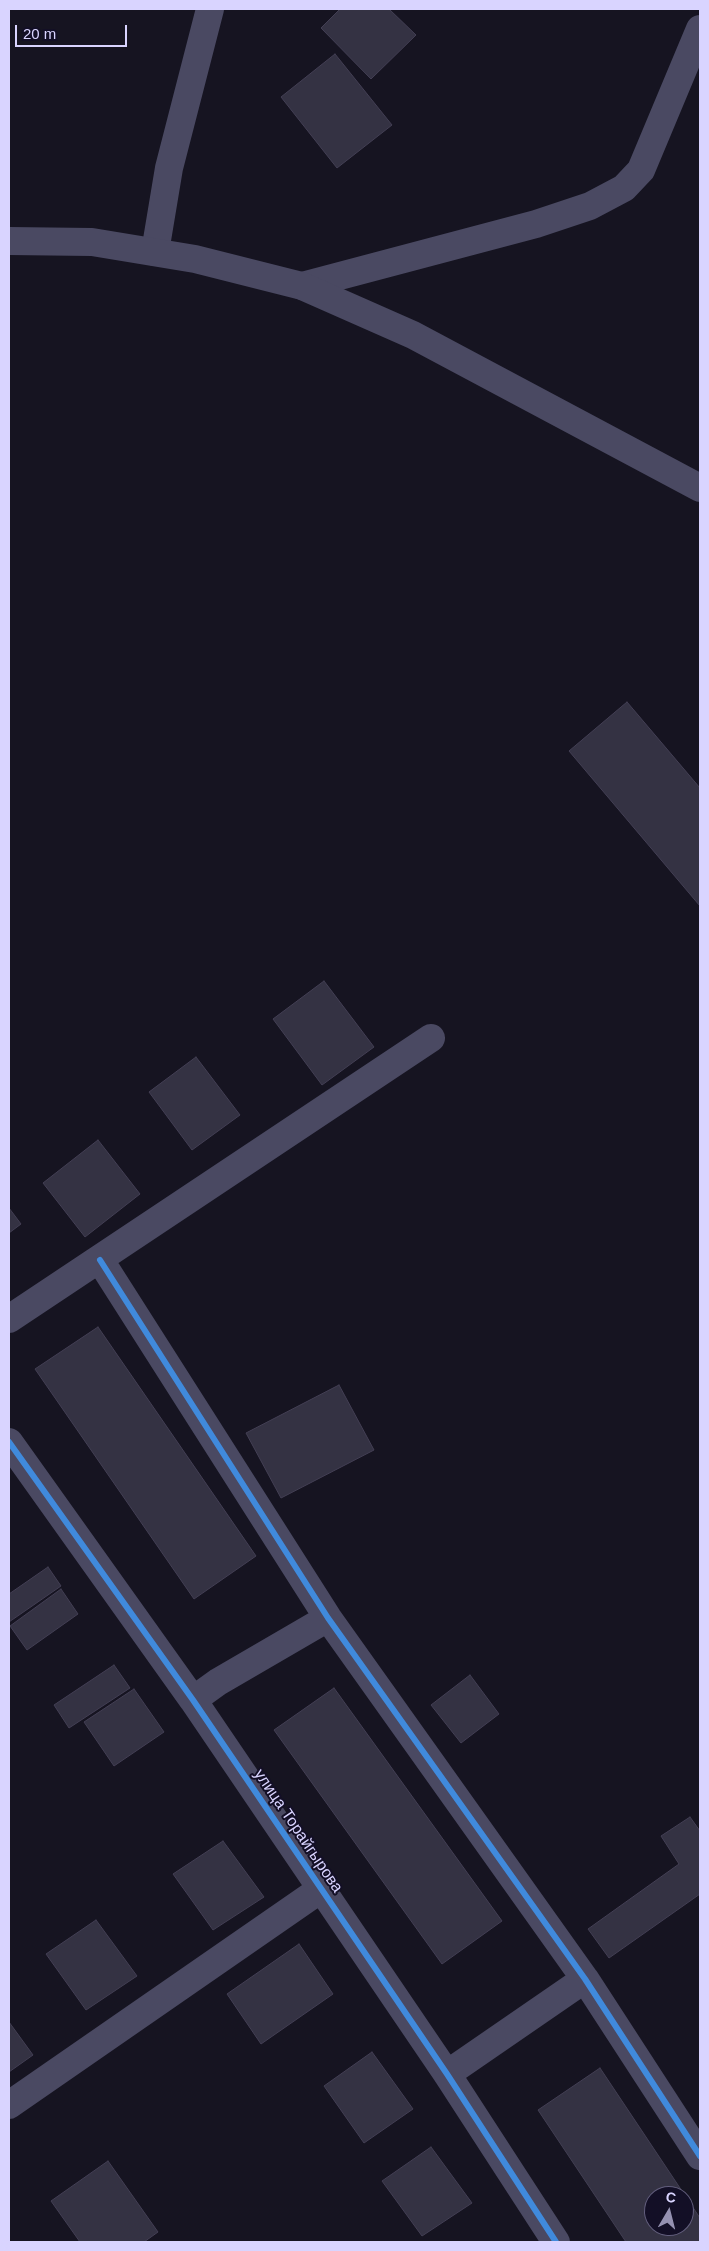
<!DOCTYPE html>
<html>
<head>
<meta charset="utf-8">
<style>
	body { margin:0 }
	#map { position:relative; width:709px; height:2251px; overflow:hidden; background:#161421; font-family:Arial,sans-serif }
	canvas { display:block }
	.frame { position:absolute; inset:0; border:10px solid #d9d4ff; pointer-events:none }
	.north { position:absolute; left:644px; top:2186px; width:50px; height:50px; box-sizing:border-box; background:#130f26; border:1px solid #625e7d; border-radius:50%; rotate:8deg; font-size:14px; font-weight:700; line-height:20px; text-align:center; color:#d9d4ff }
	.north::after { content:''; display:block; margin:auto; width:18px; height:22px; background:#9591b1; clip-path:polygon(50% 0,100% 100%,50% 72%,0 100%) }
	.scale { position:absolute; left:15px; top:25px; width:112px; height:22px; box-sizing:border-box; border:2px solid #d9d4ff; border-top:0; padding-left:6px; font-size:15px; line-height:18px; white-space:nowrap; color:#d9d4ff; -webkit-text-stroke:4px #130f26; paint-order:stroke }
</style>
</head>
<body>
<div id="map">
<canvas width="709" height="2251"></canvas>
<div class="frame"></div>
<div class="north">С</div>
<div class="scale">20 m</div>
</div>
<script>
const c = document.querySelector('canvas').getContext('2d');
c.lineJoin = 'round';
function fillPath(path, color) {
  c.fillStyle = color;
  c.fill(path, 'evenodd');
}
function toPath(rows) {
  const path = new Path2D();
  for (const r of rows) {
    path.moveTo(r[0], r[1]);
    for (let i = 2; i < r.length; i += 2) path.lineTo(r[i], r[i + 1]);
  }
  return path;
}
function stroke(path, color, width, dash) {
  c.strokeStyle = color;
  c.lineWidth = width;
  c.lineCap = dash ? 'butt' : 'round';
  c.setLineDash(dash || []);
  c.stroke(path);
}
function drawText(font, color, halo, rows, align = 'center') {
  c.font = font + ' Arial,sans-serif';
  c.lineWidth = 4;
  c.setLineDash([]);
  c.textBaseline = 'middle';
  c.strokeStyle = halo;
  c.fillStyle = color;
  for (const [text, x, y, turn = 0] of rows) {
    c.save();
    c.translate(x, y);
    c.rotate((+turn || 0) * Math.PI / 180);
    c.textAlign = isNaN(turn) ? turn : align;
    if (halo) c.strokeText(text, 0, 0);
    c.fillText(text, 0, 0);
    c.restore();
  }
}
const building = toPath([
	[340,9,389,9,416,35,371,79,321,28,340,9],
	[335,54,392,125,337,168,281,97,335,54],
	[627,702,700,788,700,906,569,751,627,702],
	[324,981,374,1047,322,1085,273,1019,324,981],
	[196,1057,240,1115,192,1150,149,1092,196,1057],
	[98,1140,140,1194,85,1237,43,1183,98,1140],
	[9,1208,21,1224,9,1233,9,1208],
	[98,1327,256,1556,194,1599,35,1369,98,1327],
	[339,1385,374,1450,281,1498,246,1433,339,1385],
	[48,1567,61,1586,9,1622,9,1594,48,1567],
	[61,1589,78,1614,27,1650,10,1626,61,1589],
	[114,1665,130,1688,69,1728,54,1705,114,1665],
	[470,1675,499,1714,461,1743,431,1705,470,1675],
	[334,1688,502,1921,442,1964,274,1730,334,1688],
	[134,1689,164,1732,114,1766,84,1722,134,1689],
	[690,1817,700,1831,700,1894,609,1958,588,1929,679,1864,661,1836,690,1817],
	[223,1841,264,1897,213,1930,173,1874,223,1841],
	[96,1920,137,1976,86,2010,46,1954,96,1920],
	[299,1944,333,1994,261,2044,227,1994,299,1944],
	[9,2022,33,2055,9,2072,9,2022],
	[372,2052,413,2109,364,2143,324,2086,372,2052],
	[600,2068,700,2218,700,2242,626,2242,538,2110,600,2068],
	[654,2196,684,2196,684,2226,654,2226,654,2196],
	[431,2147,472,2203,422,2236,382,2181,431,2147],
	[108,2161,158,2232,144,2242,80,2242,51,2201,108,2161]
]);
const minor = toPath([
	[155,252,169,168,210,9],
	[302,286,536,224,590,206,624,188,641,170,700,29],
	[100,1260,328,1618,585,1979,700,2156],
	[9,1319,431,1038],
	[9,1442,193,1700,447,2074,556,2242],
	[193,1700,218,1682,328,1618],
	[447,2074,585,1979],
	[9,2105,321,1889]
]);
const tertiary = toPath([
	[9,241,92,242,195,259,302,286,413,335,700,488]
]);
const cycleway = toPath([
	[100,1260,328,1618,585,1979,700,2156],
	[9,1442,193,1700,447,2074,556,2242]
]);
const streetNames = [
	["улица Торайгырова",298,1831,56]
];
fillPath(building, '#343243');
stroke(building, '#433f54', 1);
stroke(minor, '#4a4962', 28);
stroke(tertiary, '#4a4962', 28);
stroke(cycleway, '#408adc', 6);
drawText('16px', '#d9d4ff', '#130f26', streetNames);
</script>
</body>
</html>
